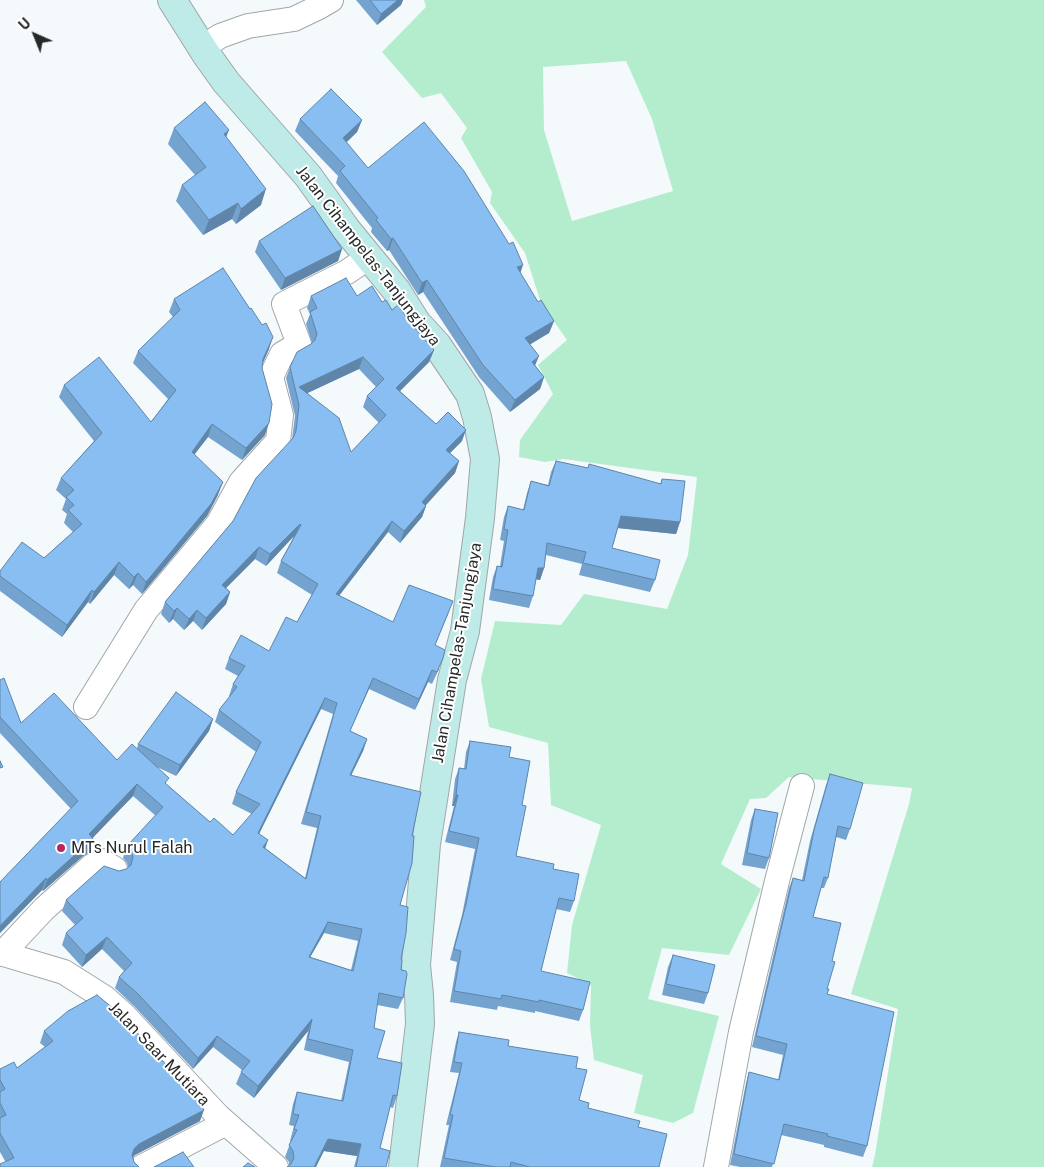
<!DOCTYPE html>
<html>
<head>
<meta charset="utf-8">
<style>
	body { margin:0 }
	#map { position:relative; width:1044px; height:1167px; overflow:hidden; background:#f4fafc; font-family:"Public Sans",sans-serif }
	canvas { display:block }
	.north { position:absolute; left:10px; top:10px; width:50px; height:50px; -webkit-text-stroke:4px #fff; paint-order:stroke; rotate:316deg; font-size:14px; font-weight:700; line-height:20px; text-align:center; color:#272929 }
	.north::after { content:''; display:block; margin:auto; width:18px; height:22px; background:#272929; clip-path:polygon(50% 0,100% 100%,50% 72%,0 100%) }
</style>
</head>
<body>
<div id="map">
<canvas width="1044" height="1167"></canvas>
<div class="north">U</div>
</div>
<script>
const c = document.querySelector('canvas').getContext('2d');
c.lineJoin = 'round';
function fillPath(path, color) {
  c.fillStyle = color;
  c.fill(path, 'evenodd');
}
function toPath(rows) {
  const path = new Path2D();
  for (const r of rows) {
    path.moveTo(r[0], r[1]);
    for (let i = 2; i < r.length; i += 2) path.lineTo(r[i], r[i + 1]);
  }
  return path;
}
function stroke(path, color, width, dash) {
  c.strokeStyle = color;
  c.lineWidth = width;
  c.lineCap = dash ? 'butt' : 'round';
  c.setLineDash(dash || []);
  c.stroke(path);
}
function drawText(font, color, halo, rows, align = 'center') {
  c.font = font + ' "Public Sans",sans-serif';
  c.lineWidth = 4;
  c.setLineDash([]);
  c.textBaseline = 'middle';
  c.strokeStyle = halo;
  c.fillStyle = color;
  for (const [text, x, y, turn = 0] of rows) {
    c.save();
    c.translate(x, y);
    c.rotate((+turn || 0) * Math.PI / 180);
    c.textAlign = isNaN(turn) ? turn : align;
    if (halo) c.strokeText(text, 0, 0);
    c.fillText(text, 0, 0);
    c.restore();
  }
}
const green = toPath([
	[424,0,1044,0,1044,1167,872,1167,875,1155,898,1009,851,994,909,804,912,788,789,777,766,798,750,799,721,864,761,889,729,955,662,948,648,999,719,1016,693,1113,673,1123,634,1113,643,1075,594,1060,590,1026,591,985,567,973,572,925,601,825,551,805,548,743,489,727,481,679,495,621,561,625,584,594,667,609,688,555,697,477,563,459,545,462,519,457,520,440,553,394,538,365,567,340,541,303,525,253,490,203,492,192,461,138,467,128,441,93,422,98,382,52,426,7],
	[626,61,652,119,673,191,572,221,544,130,543,67]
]);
const minor = toPath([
	[202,48,220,36,248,26,294,19,319,7,331,0],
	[86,707,146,610,218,524,241,482,278,441,281,415,271,377,282,354,299,344,284,304,347,272,369,257],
	[0,953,64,972,105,998,124,1015,218,1116,276,1167],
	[2,954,44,909,92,866,102,861,115,869],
	[142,1167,226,1123],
	[716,1167,741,1032,777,881,802,786]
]);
const secondary = toPath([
	[172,0,206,54,226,82,308,176,346,229,396,290,416,322,437,345,470,394,477,417,485,459,480,518,465,631,452,680,426,844,416,965,419,995,420,1024,403,1167]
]);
const wall = toPath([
	[356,0,403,0,401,5,377,25],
	[300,119,362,120,357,132,346,143,368,168,520,273,538,302,554,321,549,333,530,344,535,365,544,377,540,389,510,412,479,377,423,292,418,295,389,250,387,251,371,232,372,228,336,183,338,176,295,131],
	[174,128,226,137,261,205,236,224,232,219,203,235,176,201,182,185,195,175,168,144],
	[259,241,342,249,338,261,281,290,255,252],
	[311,296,357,296,382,302,392,310,409,321,434,350,429,362,400,391,436,424,462,441,450,453,459,461,455,473,425,505,426,506,422,517,400,543,388,532,339,596,393,622,449,612,435,645,439,669,432,684,428,682,415,710,369,689,350,731,367,739,363,751,351,776,412,836,400,905,401,970,403,998,398,1009,377,1005,374,1028,377,1058,397,1096,393,1108,390,1107,380,1148,386,1167,354,1167,357,1156,324,1151,289,1165,289,1162,285,1157,291,1141,290,1141,294,1126,289,1125,293,1104,297,1092,341,1101,349,1062,304,1050,308,1031,254,1098,236,1084,241,1072,242,1070,213,1047,193,1069,134,1006,115,988,119,977,124,971,102,949,82,967,62,945,66,933,75,925,62,911,66,900,119,871,126,869,128,867,127,863,123,858,127,846,156,816,133,796,92,838,90,852,83,856,43,891,42,890,0,933,0,882,71,809,0,733,0,680,21,723,117,760,137,749,138,744,213,719,209,731,176,776,157,767,167,785,210,822,233,835,252,814,232,804,236,792,256,752,215,722,219,710,230,697,229,696,233,684,238,676,225,669,229,658,269,651,297,622,312,595,277,573,281,561,294,536,266,566,255,559,226,588,230,592,226,604,202,630,193,621,184,630,173,619,169,623,161,614,165,602,233,521,292,439,295,416,286,378,290,367,312,343,306,324,310,314,307,308],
	[359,369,376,387,367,396,363,407,379,423,351,452,307,393],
	[321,709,333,714,301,824,317,828,305,878,265,848,259,834],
	[324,933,358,941,351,970,310,957],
	[174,299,269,349,263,363,262,368,265,435,242,460,208,437,194,455,218,495,207,516,142,594,133,585,129,589,114,575,90,604,88,602,62,637,0,591,0,571,44,558,73,532,64,523,67,514,62,510,66,499,56,490,61,478,94,441,59,397,64,385,151,422,168,399,133,363,138,351,173,317,169,312],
	[556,461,660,484,662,479,680,522,676,534,618,528,612,548,655,580,650,592,579,575,582,564,546,555,544,568,540,580,536,579,533,596,529,608,489,600,493,577,497,566,500,566,504,541,500,540,504,517,508,506,523,510,527,493,531,481,548,485,551,472],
	[470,741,509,757,522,805,516,856,553,869,574,901,570,912,556,909,541,971,583,1010,579,1021,535,1011,535,1013,498,1006,497,1010,450,1002,457,962,450,960,462,915,475,849,445,842,454,806,452,806,455,779,459,768,464,769,466,752],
	[830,774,850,829,846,840,836,837,828,878,824,888,821,888,813,917,832,961,827,989,827,994,867,1146,863,1157,824,1147,824,1145,781,1135,772,1167,740,1167,730,1165,746,1083,749,1072,778,1080,783,1055,752,1047,789,888,793,878,802,880,810,841,826,785],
	[755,809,769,858,765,869,742,865,751,820],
	[673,955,708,993,704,1004,662,995,668,967],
	[44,1031,200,1121,135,1155,133,1157,134,1162,5,1161,0,1152,0,1069,17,1068,45,1047,40,1043],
	[459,1032,508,1046,576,1068,579,1100,588,1108,638,1127,659,1167,440,1167,449,1125,446,1125,459,1073,450,1072,456,1042]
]);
const shadedWall = toPath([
	[398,0,403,0,401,5,377,25,381,14],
	[362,120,357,132,338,150,343,138],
	[229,130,223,145,224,134],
	[266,189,261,205,236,224,241,209],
	[238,203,232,219,203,235,209,220],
	[393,238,389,250,387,251,391,239],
	[342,249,338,261,281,290,285,278],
	[523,265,519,277,517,267],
	[427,280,423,292,418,295,422,283],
	[554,321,549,333,521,350,525,338],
	[273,337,269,349,259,371,263,359],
	[434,350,429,362,392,399,396,388],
	[539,356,534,368,532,362],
	[363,357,359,369,297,398,299,387],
	[544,377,540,389,510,412,515,400],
	[269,423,265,435,242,460,246,448],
	[212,424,208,437,187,464,192,452],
	[466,430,462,441,442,461,446,450],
	[459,461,455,473,418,514,422,502],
	[223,482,218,495,207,516,142,594,146,582],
	[426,506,422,517,400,543,404,531],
	[621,516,680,522,676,534,617,528],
	[392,521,388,532,331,606,336,594],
	[300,524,295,535,266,566,270,554],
	[259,547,255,559,218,596,222,585],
	[119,562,114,575,90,604,94,592],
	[538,568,544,568,540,580,534,579],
	[138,573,133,585,129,589,134,577],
	[92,590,88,602,62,637,67,625],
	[230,592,226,604,202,630,206,618],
	[177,608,173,619,169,623,174,611],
	[197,610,193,621,184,630,189,619],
	[432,670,428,682,415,710,419,699],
	[373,678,369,689,345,742,350,731],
	[325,698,321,709,254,844,258,833],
	[213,719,209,731,176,776,180,765],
	[367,739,363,751,345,787,350,775],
	[137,784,133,796,85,846,89,834],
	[456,795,458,795,454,806,452,806],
	[94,840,90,852,83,856,43,891,47,880,87,844],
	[268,840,264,852,263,847],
	[46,878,42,890,0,933,0,926],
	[328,922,324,933,304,968,309,957],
	[107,937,102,949,82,967,86,955],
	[312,1019,308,1031,254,1098,258,1086],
	[217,1036,213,1047,193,1069,198,1058],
	[204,1110,200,1121,135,1155,130,1160,134,1149,139,1144],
	[328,1139,361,1144,357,1156,324,1151,316,1167,314,1167]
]);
const building = toPath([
	[370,0,398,0,381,14,370,0],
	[331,89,362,120,343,138,368,168,424,122,464,171,509,244,513,242,523,265,517,267,538,302,541,300,554,321,525,338,539,356,532,362,544,377,515,400,483,365,427,280,422,283,393,238,391,239,376,220,378,218,340,171,345,166,300,119,331,89],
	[205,102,229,130,224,134,266,189,241,209,238,203,209,220,182,185,206,167,174,128,205,102],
	[313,206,342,249,285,278,259,241,313,206],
	[223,268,250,309,251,308,262,325,266,323,273,337,263,359,262,368,272,404,269,423,246,448,212,424,192,452,223,482,211,504,146,582,138,573,134,577,119,562,94,592,92,590,67,625,0,576,0,571,22,542,44,558,82,524,68,510,74,505,66,497,74,490,61,478,102,433,64,385,99,357,151,422,176,390,138,351,180,310,174,299,223,268],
	[346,278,357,296,372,286,382,302,386,300,392,310,398,305,409,321,434,350,396,388,436,424,448,412,466,430,446,450,459,461,422,502,426,506,404,531,392,521,336,594,393,622,409,585,453,601,435,645,445,650,443,658,437,672,432,670,419,699,373,678,350,731,367,739,350,775,421,792,412,836,414,836,412,863,400,905,408,907,406,933,401,959,402,960,401,970,406,971,407,974,403,998,379,993,374,1028,385,1031,377,1058,402,1063,397,1096,393,1095,380,1148,390,1151,386,1167,356,1167,361,1144,328,1139,314,1167,287,1167,291,1164,294,1158,293,1151,289,1145,297,1130,294,1129,299,1115,293,1114,297,1092,343,1101,353,1050,308,1039,312,1019,258,1086,241,1072,250,1061,217,1036,198,1058,138,994,119,977,132,963,107,937,86,955,66,933,83,918,66,900,104,866,119,871,126,869,131,865,133,857,131,851,127,846,163,807,137,784,89,834,94,840,87,844,47,880,46,878,0,926,0,882,78,801,0,717,0,680,4,678,21,723,54,693,117,760,132,744,169,778,165,783,210,822,214,818,233,835,260,804,236,792,261,742,219,710,237,687,233,684,245,666,229,658,241,635,269,651,286,617,297,622,318,584,281,561,301,525,300,524,270,554,259,547,222,585,230,592,206,618,197,610,189,619,177,608,174,611,165,602,233,521,256,478,293,438,296,431,299,405,290,367,297,352,311,344,315,340,317,334,310,312,317,308,311,296,346,278],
	[363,357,384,379,367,396,386,415,351,452,339,418,299,387,363,357],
	[325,698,337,703,306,812,321,816,306,879,263,847,268,840,258,833,325,698],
	[328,922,362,929,353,971,309,957,328,922],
	[556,461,588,468,589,464,661,484,662,479,685,481,680,522,621,516,612,548,660,560,655,580,583,563,586,552,547,543,544,568,538,568,533,596,493,589,497,566,502,567,508,530,504,529,508,506,524,510,531,481,549,486,556,461],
	[176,692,213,719,180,765,138,744,176,692],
	[470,741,511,747,509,757,530,761,522,805,526,806,516,856,554,864,553,869,579,874,574,901,559,898,541,971,590,982,583,1010,539,1000,539,1002,502,995,501,999,454,991,461,951,454,949,466,904,479,838,449,831,458,795,456,795,459,768,466,769,470,741],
	[0,761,3,767,0,768,0,761],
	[830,774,863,783,850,829,838,826,828,878,824,877,813,917,841,923,832,961,835,962,827,989,829,989,827,994,894,1012,867,1146,827,1136,828,1134,784,1124,774,1164,734,1154,749,1072,779,1080,787,1044,756,1036,793,878,804,881,814,830,830,774],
	[755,809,778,813,769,858,747,853,755,809],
	[673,955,715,965,708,993,666,984,673,955],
	[97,995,119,1013,195,1096,204,1110,139,1144,134,1149,132,1155,134,1162,139,1167,0,1167,0,1164,14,1158,0,1133,0,1118,6,1115,0,1103,0,1092,5,1089,0,1080,0,1069,14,1062,17,1068,53,1041,44,1031,68,1011,97,995],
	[459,1032,509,1040,508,1046,578,1057,576,1068,587,1070,579,1100,589,1103,588,1108,640,1121,638,1127,667,1134,659,1167,530,1167,511,1162,510,1167,496,1167,444,1158,453,1115,450,1115,462,1063,454,1062,459,1032],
	[183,1152,194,1167,154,1167,183,1152],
	[248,1163,255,1167,243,1167,248,1163]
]);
const markers = [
	[61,848,5,"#b82a5d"]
];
const streetNames = [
	["Jalan Cihampelas-Tanjungjaya",368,256,52],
	["Jalan Cihampelas-Tanjungjaya",457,653,-80],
	["Jalan Saar Mutiara",159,1054,46]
];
const poiNames = [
	["MTs Nurul Falah",71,848]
];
fillPath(green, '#b3edcd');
stroke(minor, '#a1a6a8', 26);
stroke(secondary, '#a1a6a8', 30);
stroke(minor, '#fff', 24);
stroke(secondary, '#beeae8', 28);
fillPath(wall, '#75a3d0');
fillPath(shadedWall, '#5f85a9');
fillPath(building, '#88bef2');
stroke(building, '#5f85a9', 1);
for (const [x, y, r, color] of markers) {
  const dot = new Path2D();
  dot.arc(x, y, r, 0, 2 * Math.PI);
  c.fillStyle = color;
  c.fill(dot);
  stroke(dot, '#fff', 2);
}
drawText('16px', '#272929', '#fff', streetNames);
drawText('16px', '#272929', '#fff', poiNames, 'left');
</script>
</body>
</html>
